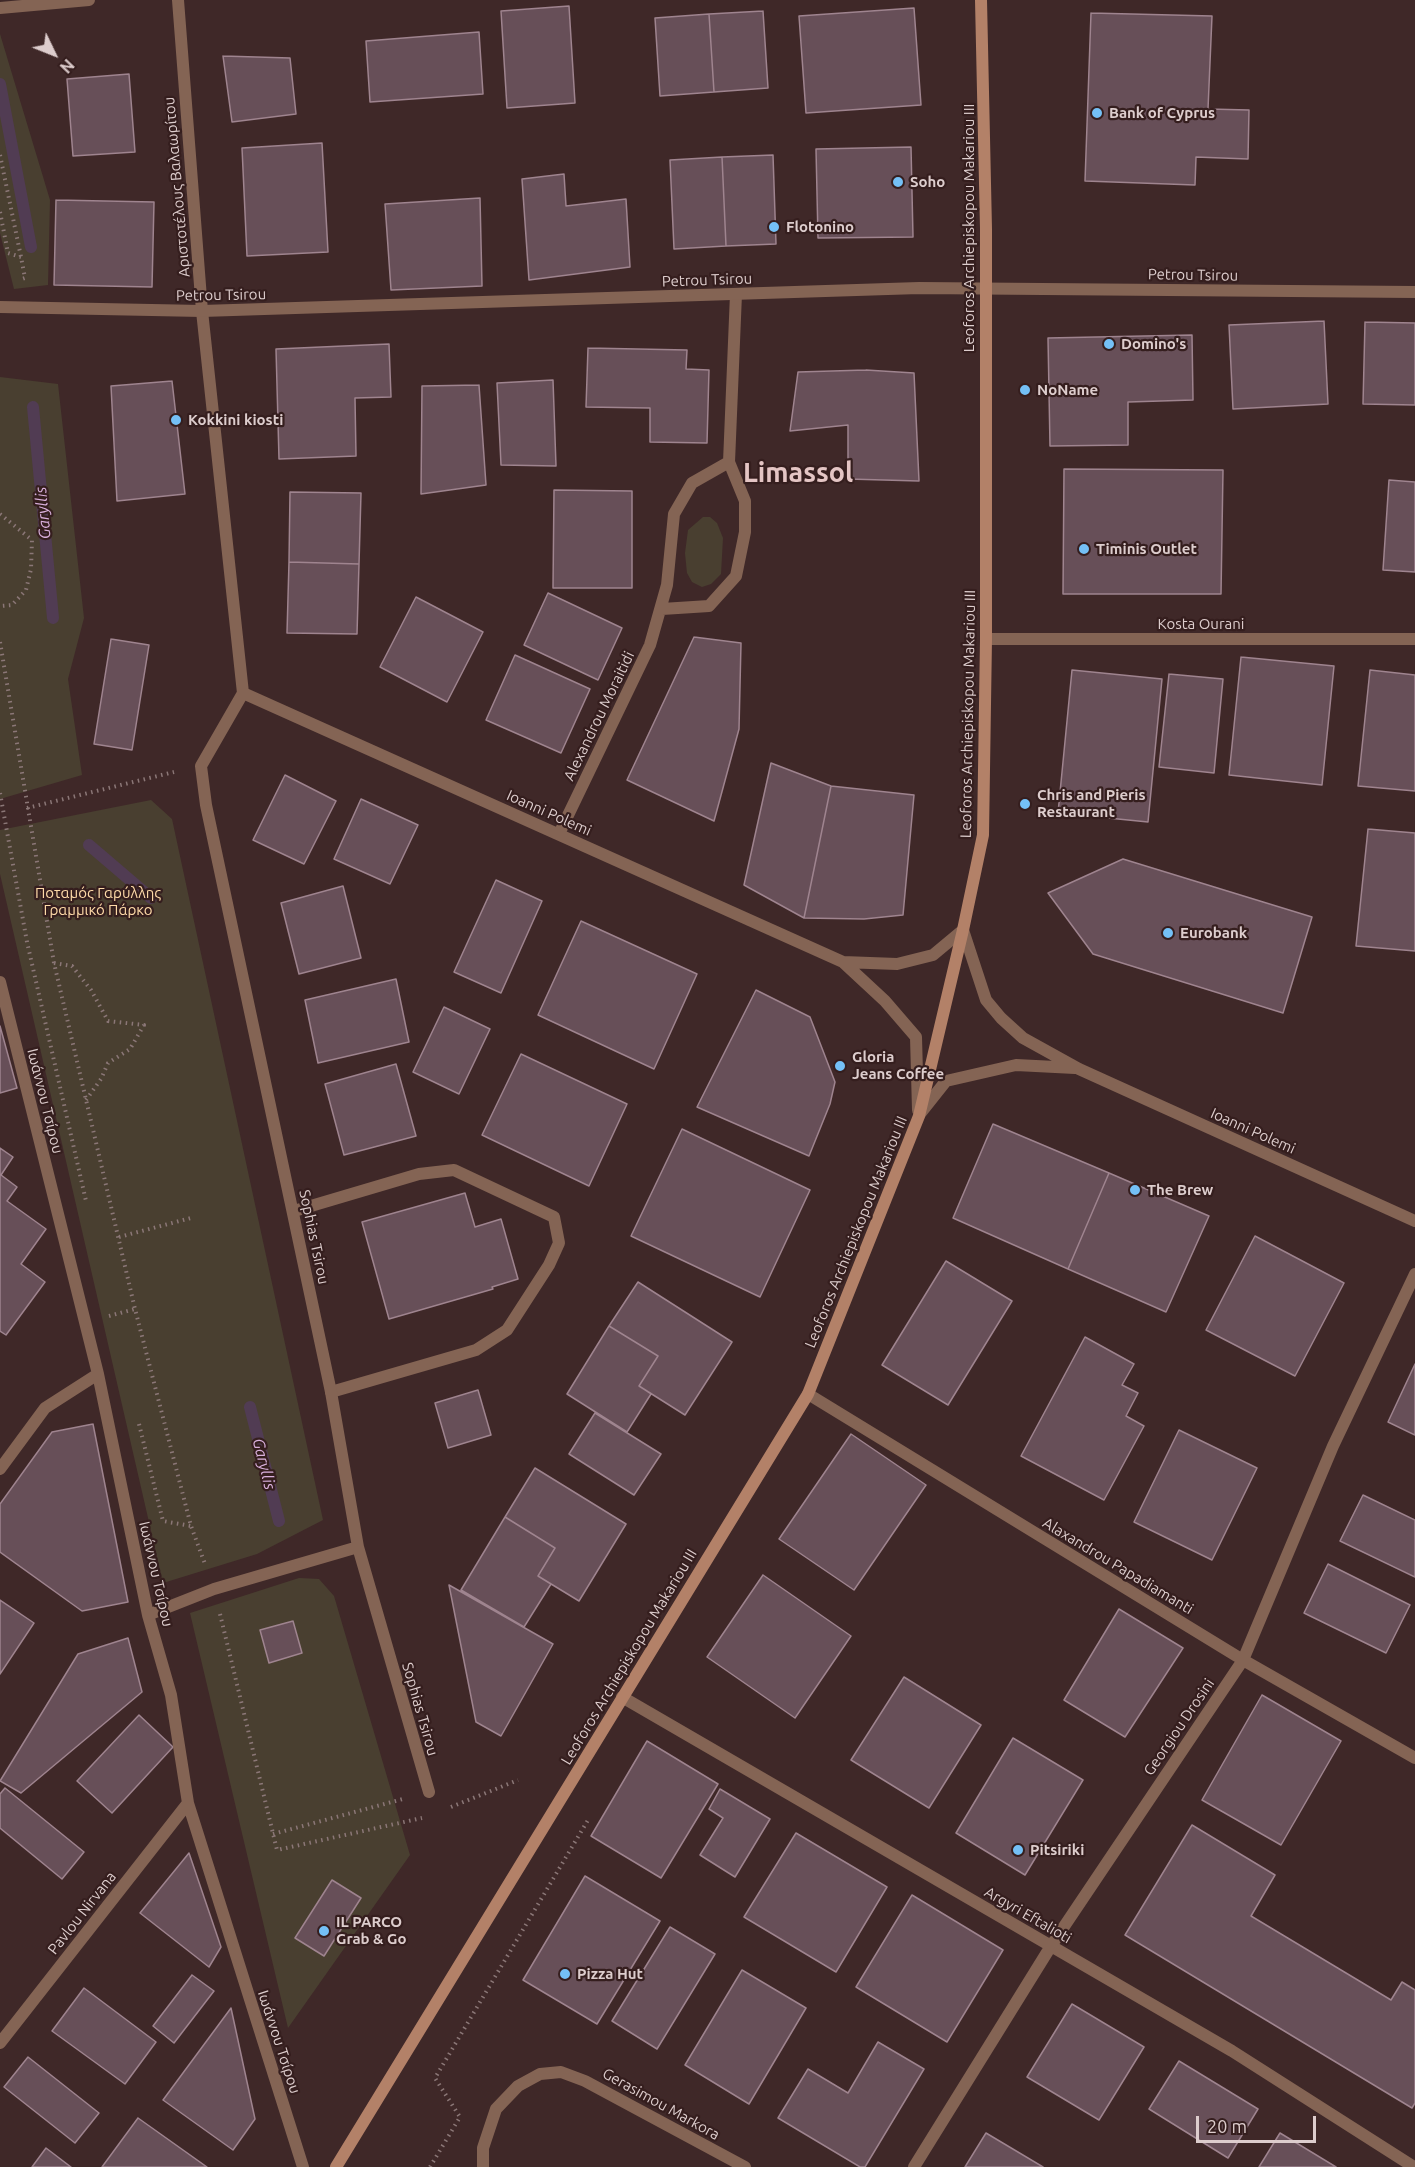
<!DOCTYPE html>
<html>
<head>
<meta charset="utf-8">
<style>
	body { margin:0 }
	#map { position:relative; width:1415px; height:2167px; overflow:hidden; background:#3f2828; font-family:Ubuntu,sans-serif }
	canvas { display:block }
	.north { position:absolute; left:24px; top:24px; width:60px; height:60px; -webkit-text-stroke:4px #351e1e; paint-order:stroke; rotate:133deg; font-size:16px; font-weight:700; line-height:24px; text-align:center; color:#ddcdcd }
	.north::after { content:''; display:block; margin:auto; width:21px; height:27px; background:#ddcdcd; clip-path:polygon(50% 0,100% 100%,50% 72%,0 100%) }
	.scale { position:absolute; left:1196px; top:2116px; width:120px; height:27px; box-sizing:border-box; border:3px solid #ddcdcd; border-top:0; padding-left:8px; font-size:18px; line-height:21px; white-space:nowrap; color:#ddcdcd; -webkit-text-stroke:4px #351e1e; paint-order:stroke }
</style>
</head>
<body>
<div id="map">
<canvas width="1415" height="2167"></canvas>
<div class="north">N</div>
<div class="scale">20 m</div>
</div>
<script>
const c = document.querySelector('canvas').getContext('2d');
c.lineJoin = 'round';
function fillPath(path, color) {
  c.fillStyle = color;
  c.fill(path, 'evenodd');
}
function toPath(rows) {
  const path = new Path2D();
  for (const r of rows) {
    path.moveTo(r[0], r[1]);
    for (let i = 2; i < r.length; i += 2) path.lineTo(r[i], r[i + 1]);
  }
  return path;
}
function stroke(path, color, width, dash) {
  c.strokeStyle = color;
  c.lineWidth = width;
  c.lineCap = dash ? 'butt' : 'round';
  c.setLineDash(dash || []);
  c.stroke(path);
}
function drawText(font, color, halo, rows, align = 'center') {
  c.font = font + ' Ubuntu,sans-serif';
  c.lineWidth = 4.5;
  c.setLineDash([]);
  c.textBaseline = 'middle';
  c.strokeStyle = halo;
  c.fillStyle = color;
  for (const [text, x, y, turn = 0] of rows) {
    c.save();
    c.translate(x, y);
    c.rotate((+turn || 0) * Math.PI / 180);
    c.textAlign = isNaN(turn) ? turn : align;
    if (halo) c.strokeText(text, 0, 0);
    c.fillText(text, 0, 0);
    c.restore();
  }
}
const green = toPath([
	[0,34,50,200,48,285,14,289,0,233],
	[0,377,58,384,84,618,68,679,82,775,0,799],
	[703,517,710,517,717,523,723,538,721,574,711,584,702,587,692,582,687,573,685,553,688,530],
	[151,800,172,819,323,1520,257,1554,163,1583,0,874,0,830],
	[299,1578,319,1579,334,1596,410,1855,288,2028,190,1613]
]);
const stream = toPath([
	[0,84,31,247],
	[33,407,53,618],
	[89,845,151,898],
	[250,1407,279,1521]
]);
const building = toPath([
	[569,6,575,103,507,108,501,11,569,6],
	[914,8,921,105,806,113,799,16,914,8],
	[763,11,768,88,714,92,709,14,763,11],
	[1091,13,1212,16,1208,109,1249,110,1248,159,1196,157,1195,185,1085,181,1091,13],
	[709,14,714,92,660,96,655,18,709,14],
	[479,32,483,94,370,102,366,41,479,32],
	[223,56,290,58,296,114,232,122,223,56],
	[129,74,135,152,73,156,67,79,129,74],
	[322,143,328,252,247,256,242,148,322,143],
	[911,147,913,237,818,238,816,149,911,147],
	[773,155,776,244,726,246,722,157,773,155],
	[722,157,726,246,674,249,670,160,722,157],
	[564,174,566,206,626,199,630,267,529,280,522,179,564,174],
	[480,198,482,286,391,290,385,204,480,198],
	[56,200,154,202,152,287,54,285,56,200],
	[1324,321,1328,404,1233,409,1229,325,1324,321],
	[1365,322,1415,323,1415,405,1363,404,1365,322],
	[1192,335,1193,400,1128,402,1128,445,1050,446,1048,338,1192,335],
	[389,344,391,397,355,398,356,456,279,459,276,349,389,344],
	[588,348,687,350,686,369,709,370,707,443,650,442,650,408,586,407,588,348],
	[866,370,914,373,919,481,848,479,848,425,790,431,798,372,866,370],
	[553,380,556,466,501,465,497,383,553,380],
	[172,381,185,494,117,501,111,386,172,381],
	[479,385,486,485,421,494,422,386,479,385],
	[1064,469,1223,470,1221,594,1063,594,1064,469],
	[1389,480,1415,482,1415,572,1383,570,1389,480],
	[554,490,632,491,632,588,553,588,554,490],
	[290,492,361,493,359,564,289,562,290,492],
	[289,562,359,564,357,634,287,633,289,562],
	[548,593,622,628,598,680,524,645,548,593],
	[416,597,483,632,447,702,380,667,416,597],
	[694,637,741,643,739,729,714,821,627,780,694,637],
	[111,639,149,645,132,750,94,744,111,639],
	[515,655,590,689,561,753,486,720,515,655],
	[1241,657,1334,666,1322,785,1229,775,1241,657],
	[1072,670,1162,679,1148,822,1058,813,1072,670],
	[1370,670,1415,675,1415,791,1358,786,1370,670],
	[1169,674,1223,679,1214,773,1159,767,1169,674],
	[771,763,831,786,804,918,744,885,771,763],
	[285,775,336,801,304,864,253,840,285,775],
	[831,786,914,795,903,915,864,919,804,918,831,786],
	[361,799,418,825,390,884,334,859,361,799],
	[1368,829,1415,833,1415,951,1356,946,1368,829],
	[1123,859,1312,917,1283,1013,1093,954,1048,893,1123,859],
	[496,880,542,901,501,993,454,972,496,880],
	[343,886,361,958,299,974,281,903,343,886],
	[581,921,697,974,654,1069,538,1015,581,921],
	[396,979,409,1042,318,1063,305,1000,396,979],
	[756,990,810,1017,835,1082,830,1104,809,1156,697,1107,756,990],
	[444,1007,490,1029,459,1094,413,1072,444,1007],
	[0,1026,17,1088,0,1093,0,1026],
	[521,1054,627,1104,589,1186,482,1135,521,1054],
	[396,1064,416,1136,344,1155,325,1084,396,1064],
	[993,1124,1109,1173,1068,1269,953,1218,993,1124],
	[682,1129,810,1190,760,1297,631,1236,682,1129],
	[0,1148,13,1157,1,1175,17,1187,7,1201,46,1229,21,1264,45,1282,6,1335,0,1331,0,1148],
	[1109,1173,1209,1216,1166,1312,1068,1269,1109,1173],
	[465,1193,475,1227,501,1219,518,1279,492,1287,493,1289,389,1319,362,1222,465,1193],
	[1255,1236,1344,1283,1295,1376,1206,1330,1255,1236],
	[946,1261,1012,1301,948,1405,882,1365,946,1261],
	[638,1282,732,1342,685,1415,639,1386,658,1356,609,1326,638,1282],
	[609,1326,658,1356,639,1386,651,1394,627,1432,567,1394,609,1326],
	[1085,1337,1134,1364,1122,1385,1138,1393,1126,1416,1144,1426,1104,1500,1021,1456,1085,1337],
	[1415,1364,1415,1435,1388,1422,1415,1364],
	[478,1390,491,1435,448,1448,435,1403,478,1390],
	[595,1413,661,1454,634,1495,569,1454,595,1413],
	[93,1424,128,1602,82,1611,0,1552,0,1504,52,1432,93,1424],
	[1179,1430,1257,1468,1212,1560,1134,1522,1179,1430],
	[851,1434,926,1485,854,1590,779,1539,851,1434],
	[535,1468,626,1524,579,1601,538,1576,555,1548,505,1517,535,1468],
	[1363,1495,1415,1520,1415,1577,1340,1541,1363,1495],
	[505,1517,555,1548,538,1576,551,1584,524,1627,461,1590,505,1517],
	[1328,1564,1410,1605,1386,1653,1304,1613,1328,1564],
	[763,1575,851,1636,795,1718,707,1657,763,1575],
	[449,1585,553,1644,501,1736,476,1722,449,1585],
	[0,1600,34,1623,0,1674,0,1600],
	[1119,1609,1183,1648,1125,1737,1064,1700,1119,1609],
	[293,1621,302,1653,269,1663,260,1630,293,1621],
	[128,1638,142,1692,21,1793,0,1781,78,1654,128,1638],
	[904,1677,981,1725,929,1808,851,1760,904,1677],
	[1262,1695,1341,1741,1281,1845,1202,1800,1262,1695],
	[139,1715,173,1747,112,1813,77,1781,139,1715],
	[1013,1738,1083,1780,1025,1875,956,1833,1013,1738],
	[647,1741,718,1784,661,1878,591,1836,647,1741],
	[5,1788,84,1852,62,1879,0,1828,0,1794,5,1788],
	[720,1789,770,1819,735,1877,700,1855,723,1818,709,1809,720,1789],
	[1192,1825,1275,1875,1251,1916,1391,2000,1402,1982,1415,1990,1415,2103,1412,2108,1125,1935,1192,1825],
	[796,1833,887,1887,836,1972,744,1917,796,1833],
	[189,1853,221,1947,209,1967,140,1913,189,1853],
	[585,1876,660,1921,597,2024,523,1980,585,1876],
	[332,1880,361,1898,324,1956,295,1938,332,1880],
	[912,1895,1003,1950,947,2042,856,1987,912,1895],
	[670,1927,715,1954,657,2049,612,2021,670,1927],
	[742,1970,806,2008,749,2104,685,2065,742,1970],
	[192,1975,214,1991,174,2043,153,2026,192,1975],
	[84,1988,156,2042,125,2084,52,2031,84,1988],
	[1072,2004,1144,2047,1099,2120,1027,2077,1072,2004],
	[231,2008,255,2119,233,2150,163,2100,231,2008],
	[878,2042,924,2069,865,2167,860,2167,778,2118,808,2069,848,2093,878,2042],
	[28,2057,99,2113,75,2143,4,2087,28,2057],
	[1179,2061,1258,2109,1228,2158,1149,2109,1179,2061],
	[138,2118,207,2167,102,2167,138,2118],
	[986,2133,1043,2167,965,2167,986,2133],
	[1280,2133,1336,2167,1259,2167,1280,2133],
	[46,2148,71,2167,32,2167,46,2148]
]);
const path = toPath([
	[0,155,21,257,25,278,22,279],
	[0,212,8,253,21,257],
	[0,514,32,540,31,569,26,590,12,605,0,606],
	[0,642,54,963,135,1309,191,1526,205,1564],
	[0,793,27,942,86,1201],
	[27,808,174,772],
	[54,963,72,966,91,990,108,1021,144,1025,130,1049,108,1063,101,1079,86,1100],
	[119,1237,191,1218],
	[109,1316,135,1309],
	[139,1424,163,1521,191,1526],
	[220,1614,277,1850,422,1818],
	[451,1807,518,1780],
	[273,1834,403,1799],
	[430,2167,460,2117,435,2078,588,1820]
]);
const service = toPath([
	[294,1211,419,1174,454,1170,554,1217,559,1243,549,1265,507,1330,476,1350,331,1392]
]);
const minor = toPath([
	[178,0,202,311,243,693],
	[0,8,89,0],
	[662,609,709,606,736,576,745,532,745,501,729,462,736,294],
	[986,639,1415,639],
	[243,693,201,766,206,805,331,1392,358,1547,429,1792],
	[243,693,843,962,885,1001,916,1037,918,1110],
	[559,834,650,645,667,585,674,514,692,483,729,462],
	[843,962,897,964,933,955,963,930,986,1000,1001,1018,1023,1038,1079,1069,1415,1221],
	[0,982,98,1374,148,1615,171,1695,188,1803,303,2167],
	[919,1115,946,1081,1016,1065,1075,1068],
	[808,1394,1243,1660,1415,1758],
	[0,1469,45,1408,98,1374],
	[148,1615,214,1589,358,1547],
	[622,1697,1232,2051,1414,2167],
	[0,2043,188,1803],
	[483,2167,483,2148,496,2109,518,2086,540,2074,561,2072,585,2081,745,2167],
	[914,2167,1051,1946,1243,1660,1333,1446,1415,1274]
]);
const tertiary = toPath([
	[0,307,202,311,919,288,1415,292]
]);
const secondary = toPath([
	[336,2167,808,1394,919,1116,963,930,983,835,986,639,986,229,981,0]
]);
const markers = [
	[1097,113,6,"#74c0f6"],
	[898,182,6,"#74c0f6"],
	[774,227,6,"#74c0f6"],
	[1109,344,6,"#74c0f6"],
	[1025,390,6,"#74c0f6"],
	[176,420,6,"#74c0f6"],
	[1084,549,6,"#74c0f6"],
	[1025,804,6,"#74c0f6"],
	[1168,933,6,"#74c0f6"],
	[840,1066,6,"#74c0f6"],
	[1135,1190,6,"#74c0f6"],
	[1018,1850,6,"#74c0f6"],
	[324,1931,6,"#74c0f6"],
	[565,1974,6,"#74c0f6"]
];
const poiNames = [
	["Bank of Cyprus",1109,113],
	["Soho",910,182],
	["Flotonino",786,227],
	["Domino's",1121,344],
	["NoName",1037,390],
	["Kokkini kiosti",188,420],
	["Timinis Outlet",1096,549],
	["Chris and Pieris",1037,795],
	["Restaurant",1037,812],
	["Eurobank",1180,933],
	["Gloria",852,1057],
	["Jeans Coffee",852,1074],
	["The Brew",1147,1190],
	["Pitsiriki",1030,1850],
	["IL PARCO",336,1922],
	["Grab & Go",336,1939],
	["Pizza Hut",577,1974]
];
const streetNames = [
	["Αριστοτέλους Βαλαωρίτου",177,187,-95],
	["Leoforos Archiepiskopou Makariou III",969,228,-90],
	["Petrou Tsirou",1193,275,1],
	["Petrou Tsirou",707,280,-2],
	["Petrou Tsirou",221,295,-1],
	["Kosta Ourani",1201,624],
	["Leoforos Archiepiskopou Makariou III",968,714,-89],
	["Alexandrou Moraitidi",599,716,-64],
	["Ioanni Polemi",549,813,24],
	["Ιωάννου Τσίρου",45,1101,76],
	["Ioanni Polemi",1253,1131,24],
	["Leoforos Archiepiskopou Makariou III",856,1232,-68],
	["Sophias Tsirou",314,1237,78],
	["Alaxandrou Papadiamanti",1118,1566,31],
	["Ιωάννου Τσίρου",156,1574,77],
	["Leoforos Archiepiskopou Makariou III",629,1657,-59],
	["Sophias Tsirou",420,1709,74],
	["Georgiou Drosini",1179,1727,-56],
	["Pavlou Nirvana",82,1913,-52],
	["Argyri Eftalioti",1028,1915,30],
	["Ιωάννου Τσίρου",279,2042,72],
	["Gerasimou Markora",661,2104,29]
];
const parkNames = [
	["Ποταμός Γαρύλλης",98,893],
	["Γραμμικό Πάρκο",98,910]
];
const waterNames = [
	["Garyllis",43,513,-95],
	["Garyllis",264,1464,76]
];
const townNames = [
	["Limassol",798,473]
];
fillPath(green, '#493f30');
stroke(stream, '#513c53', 12);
fillPath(building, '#674f58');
stroke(building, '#9f848f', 1.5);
stroke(path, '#8b7777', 4, [1.5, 4.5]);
stroke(service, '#846454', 12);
stroke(minor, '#846454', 12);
stroke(tertiary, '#846454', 12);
stroke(secondary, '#b38168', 12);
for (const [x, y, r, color] of markers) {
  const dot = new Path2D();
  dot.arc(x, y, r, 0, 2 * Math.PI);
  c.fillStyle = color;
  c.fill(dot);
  stroke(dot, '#351e1e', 2);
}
drawText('bold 15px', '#ddcdcd', '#351e1e', poiNames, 'left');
drawText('15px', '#ddcdcd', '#351e1e', streetNames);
drawText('15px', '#fedaa8', '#351e1e', parkNames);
drawText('italic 16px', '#d9b0dc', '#351e1e', waterNames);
drawText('bold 27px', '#e4c5c4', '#351e1e', townNames);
</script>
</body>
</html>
